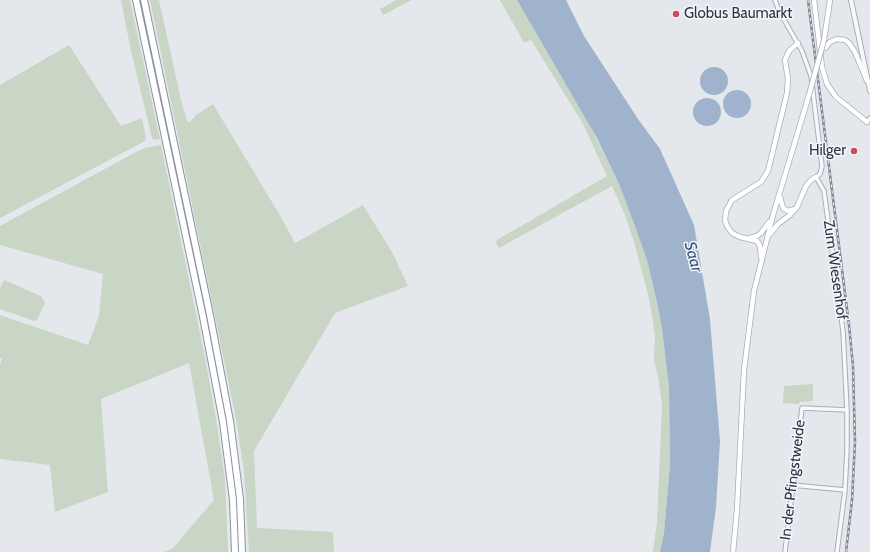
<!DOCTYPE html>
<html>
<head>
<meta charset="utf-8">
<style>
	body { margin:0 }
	canvas { display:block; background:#e4e7ec }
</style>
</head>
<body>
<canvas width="870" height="552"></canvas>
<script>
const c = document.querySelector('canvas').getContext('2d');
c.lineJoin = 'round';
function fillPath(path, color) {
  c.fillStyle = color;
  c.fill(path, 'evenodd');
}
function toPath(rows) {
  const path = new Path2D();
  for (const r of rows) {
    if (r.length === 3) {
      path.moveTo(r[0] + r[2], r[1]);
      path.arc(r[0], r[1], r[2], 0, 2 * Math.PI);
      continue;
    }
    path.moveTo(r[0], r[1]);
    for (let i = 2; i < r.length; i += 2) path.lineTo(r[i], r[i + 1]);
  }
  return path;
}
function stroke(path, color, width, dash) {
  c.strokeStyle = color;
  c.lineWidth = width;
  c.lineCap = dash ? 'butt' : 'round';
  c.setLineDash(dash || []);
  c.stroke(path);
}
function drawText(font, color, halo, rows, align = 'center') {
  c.font = font + ' Cabin,sans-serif';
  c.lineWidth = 3;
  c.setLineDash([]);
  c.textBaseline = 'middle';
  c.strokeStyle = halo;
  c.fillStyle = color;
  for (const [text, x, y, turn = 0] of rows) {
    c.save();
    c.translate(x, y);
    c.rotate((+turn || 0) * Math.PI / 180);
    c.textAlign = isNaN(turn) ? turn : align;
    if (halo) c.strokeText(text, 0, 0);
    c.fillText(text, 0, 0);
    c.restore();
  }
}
const green = toPath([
	[121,0,130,0,160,139,154,140,152,138,131,51],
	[150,0,159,0,181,100,187,121,190,122,196,115,213,104,278,212,295,243,363,205,392,252,408,286,335,313,254,451,257,528,333,532,334,552,249,552,244,471,236,419],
	[396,0,412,0,383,15,380,9],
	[500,0,517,0,589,123,619,184,636,229,647,260,657,302,662,329,669,387,670,465,664,533,660,552,653,552,657,522,662,405,658,377,654,360,655,336,653,321,648,294,634,242,625,215,612,186,499,248,496,243,497,240,607,176,583,124,531,40,524,43],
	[69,45,121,126,142,118,146,138,145,141,0,218,0,85],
	[161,145,206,362,217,425,225,479,228,552,163,552,172,549,214,500,189,363,101,399,108,492,55,512,50,465,0,459,0,365,2,358,0,358,0,315,88,345,99,316,103,274,0,245,0,226,136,152,145,148],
	[4,280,41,296,45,303,37,320,34,321,0,309,0,288],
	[813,384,813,401,800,402,799,404,783,403,784,386]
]);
const water = toPath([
	[517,0,566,0,584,36,638,119,660,149,694,225,710,319,720,441,716,507,710,552,660,552,664,533,670,465,669,387,662,329,657,302,647,260,636,229,619,184,597,138],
	[714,81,14],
	[737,104,14],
	[707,112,14]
]);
const minor = toPath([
	[775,0,779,11,802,51,811,76,822,166,820,174,816,177,824,191,843,331,847,410,847,449,845,490,837,552],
	[867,122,870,118],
	[792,485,845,490],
	[785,552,802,408,847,410]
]);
const tertiary = toPath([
	[851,0,870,91]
]);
const secondary = toPath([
	[814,0,822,67,827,84,836,97,867,122],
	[824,40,830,0],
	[825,48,830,42,837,39,845,40,849,43,855,52,867,81],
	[780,197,783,208,788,211,795,209],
	[770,234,778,224,790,215,797,207,806,186,811,180,816,177],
	[750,238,757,236,761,233,769,222],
	[761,257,760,246,757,241,740,237,732,233,727,226,725,220,726,211,732,200,761,182,768,171,787,93,788,79,785,60,789,51,798,43],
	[733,552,737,510,744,370,754,291,773,215,809,95]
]);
const motorway = toPath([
	[136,0,203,317,223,422,233,500,235,552],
	[144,0,210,315,230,421,240,499,242,552]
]);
const rail = toPath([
	[808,0,849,325,853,366,855,442,852,500,846,552]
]);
const secondaryBridge = toPath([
	[809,95,824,40]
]);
const markers = [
	[676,14,4,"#d1495b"],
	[854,151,4,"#d1495b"]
];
const poiNames = [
	["Globus Baumarkt",684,14],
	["Hilger",846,151,"right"]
];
const streetNames = [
	["Zum Wiesenhof",835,270,82],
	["In der Pfingstweide",793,480,-83]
];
const waterNames = [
	["Saar",693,257,75]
];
fillPath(green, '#c9d6c5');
fillPath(water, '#9fb4cc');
stroke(minor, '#a9aeb7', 5.5);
stroke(tertiary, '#a9aeb7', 6);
stroke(secondary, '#a9aeb7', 6);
stroke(motorway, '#8b94a3', 8);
stroke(minor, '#f7f8fa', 3.5);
stroke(tertiary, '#f7f8fa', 4);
stroke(secondary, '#fff', 4.5);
stroke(motorway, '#fff', 6);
stroke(rail, '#7d8696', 2.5);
stroke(rail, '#f4f6f9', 1, [3]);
stroke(secondaryBridge, '#a9aeb7', 6, []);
stroke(secondaryBridge, '#fff', 4.5);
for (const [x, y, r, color] of markers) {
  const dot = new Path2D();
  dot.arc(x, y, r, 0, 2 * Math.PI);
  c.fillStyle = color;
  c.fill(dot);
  stroke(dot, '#f4f6f9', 1.5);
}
drawText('15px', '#2b3445', '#f4f6f9', poiNames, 'left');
drawText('15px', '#2b3445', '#f4f6f9', streetNames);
drawText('italic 16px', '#34527a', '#f4f6f9', waterNames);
</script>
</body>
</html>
